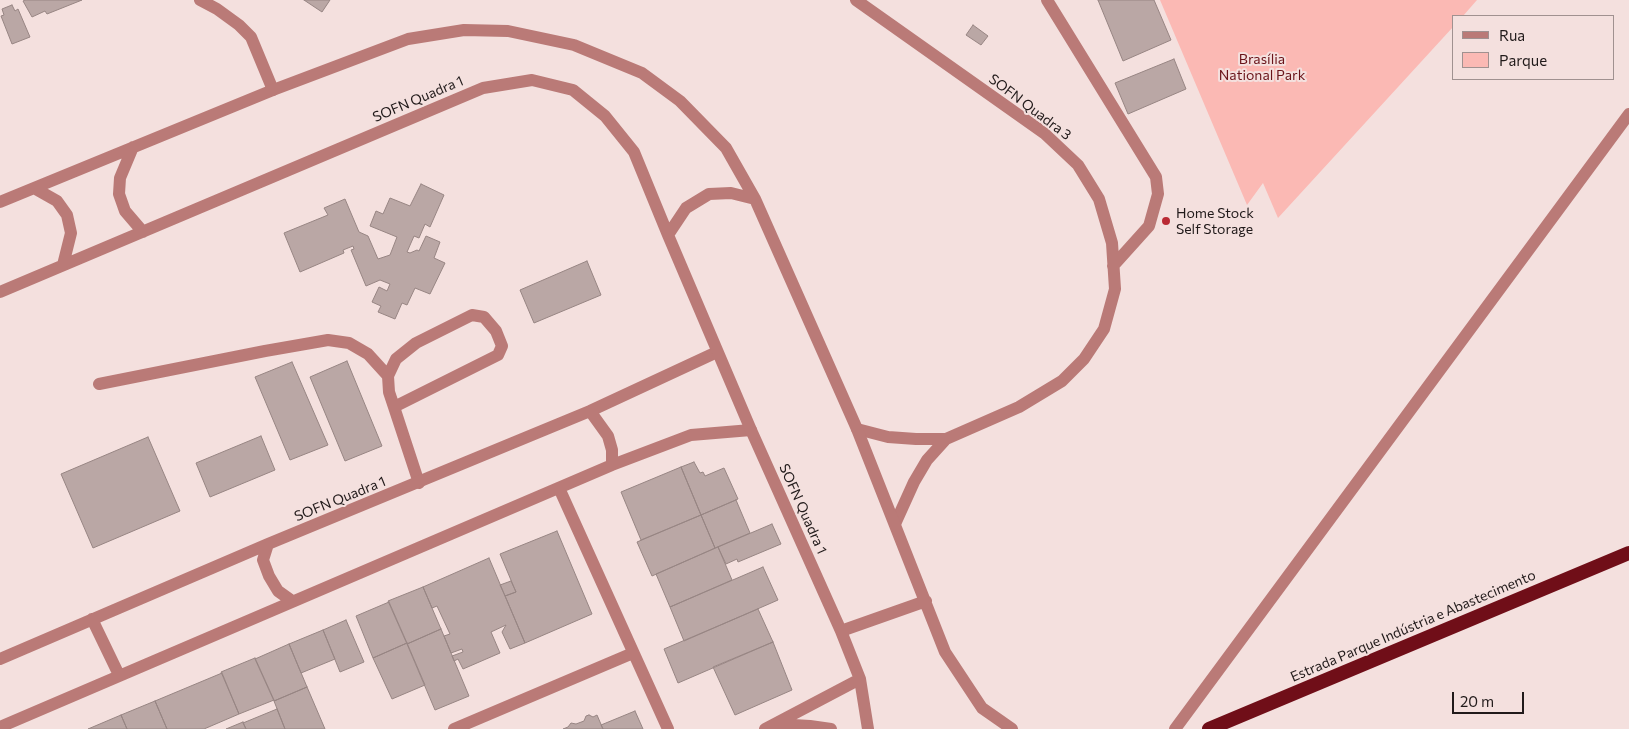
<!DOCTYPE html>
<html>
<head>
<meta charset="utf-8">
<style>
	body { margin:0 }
	#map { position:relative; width:1629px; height:729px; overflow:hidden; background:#f4e0de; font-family:Commissioner,sans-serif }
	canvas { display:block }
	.legend { position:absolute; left:1452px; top:15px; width:162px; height:65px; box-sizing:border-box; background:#f4e0de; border:1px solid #a09190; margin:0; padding:6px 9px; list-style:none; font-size:15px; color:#211a1a }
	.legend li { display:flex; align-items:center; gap:10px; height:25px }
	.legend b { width:25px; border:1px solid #a09190 }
	.scale { position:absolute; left:1452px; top:692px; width:72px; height:22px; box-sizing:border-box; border:2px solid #211a1a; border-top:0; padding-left:6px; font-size:15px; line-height:18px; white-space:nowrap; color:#211a1a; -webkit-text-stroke:4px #f4e0de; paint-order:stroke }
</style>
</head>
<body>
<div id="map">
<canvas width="1629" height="729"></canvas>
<ul class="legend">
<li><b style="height:6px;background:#ba7a77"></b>Rua</li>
<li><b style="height:14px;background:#fbb9b4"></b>Parque</li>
</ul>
<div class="scale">20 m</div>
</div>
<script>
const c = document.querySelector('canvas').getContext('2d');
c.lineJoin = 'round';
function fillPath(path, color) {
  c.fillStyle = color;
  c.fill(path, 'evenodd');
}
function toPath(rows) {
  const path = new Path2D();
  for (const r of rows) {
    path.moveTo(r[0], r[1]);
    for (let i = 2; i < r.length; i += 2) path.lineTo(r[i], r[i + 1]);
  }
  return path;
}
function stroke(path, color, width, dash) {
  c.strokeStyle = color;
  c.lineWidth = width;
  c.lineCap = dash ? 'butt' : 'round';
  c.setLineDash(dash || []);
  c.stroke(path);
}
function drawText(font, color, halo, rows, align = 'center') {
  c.font = font + ' Commissioner,sans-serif';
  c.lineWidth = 4;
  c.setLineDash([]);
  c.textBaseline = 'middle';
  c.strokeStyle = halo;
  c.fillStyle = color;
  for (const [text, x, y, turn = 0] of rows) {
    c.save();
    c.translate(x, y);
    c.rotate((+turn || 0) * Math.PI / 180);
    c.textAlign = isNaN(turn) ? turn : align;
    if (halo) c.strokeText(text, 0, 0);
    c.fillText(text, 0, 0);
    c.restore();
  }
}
const green = toPath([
	[1160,0,1477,0,1463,16,1453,16,1453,27,1278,218,1263,183,1247,205]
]);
const building = toPath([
	[25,0,82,0,47,14,45,11,32,17,23,1,25,0],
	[304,0,330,0,322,12,304,0],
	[1098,0,1154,0,1171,40,1123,61,1098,0],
	[12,5,15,11,18,9,30,37,12,44,1,16,4,15,2,9,12,5],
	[973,25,988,36,981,45,966,35,973,25],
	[1174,59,1186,89,1128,114,1115,83,1174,59],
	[421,184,444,195,430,227,425,224,419,238,414,236,407,252,410,253,417,250,419,251,426,236,440,242,434,258,445,263,430,294,415,288,407,305,402,303,395,319,378,312,381,306,372,302,379,287,387,291,390,284,380,280,366,286,351,250,354,249,353,246,343,250,344,253,300,272,284,233,328,215,324,208,345,199,359,232,368,236,378,259,390,255,397,237,370,226,376,211,383,214,390,198,410,206,421,184],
	[587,261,601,295,534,323,520,290,587,261],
	[347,361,382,446,345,461,310,377,347,361],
	[292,362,328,445,290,460,255,377,292,362],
	[261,436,275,470,210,497,196,463,261,436],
	[148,437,180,511,93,548,61,474,148,437],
	[694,462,700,473,703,472,705,476,724,468,738,499,701,515,681,467,694,462],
	[681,467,701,515,641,540,621,492,681,467],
	[736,500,750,533,715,548,701,515,736,500],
	[701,515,715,548,652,576,637,542,701,515],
	[772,524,781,544,738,562,737,559,726,564,718,547,772,524],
	[557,531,592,614,525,643,505,596,516,592,500,554,557,531],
	[718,547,732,580,670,607,656,574,718,547],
	[489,558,525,643,510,649,502,632,506,625,491,632,500,653,463,669,458,659,454,661,452,656,463,652,462,649,451,653,444,636,450,634,437,606,432,608,423,587,489,558],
	[763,567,778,600,684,641,670,607,763,567],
	[511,581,516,592,505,596,500,585,511,581],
	[423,587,441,629,407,644,388,601,423,587],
	[389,602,407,643,373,658,356,616,389,602],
	[758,609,773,642,678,683,664,649,758,609],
	[346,620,364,662,340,672,323,630,346,620],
	[441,629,469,696,435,710,407,644,441,629],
	[323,630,335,659,301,673,289,644,323,630],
	[773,642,792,690,735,715,713,667,773,642],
	[407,643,425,685,392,699,373,658,407,643],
	[289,644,307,687,274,701,255,659,289,644],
	[255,658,274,700,239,714,221,672,255,658],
	[222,673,239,714,204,729,167,729,155,701,222,673],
	[307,687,325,729,285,729,274,701,307,687],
	[155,701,167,729,127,729,121,715,155,701],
	[277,709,285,729,246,729,243,723,277,709],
	[635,711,643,729,603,729,601,725,635,711],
	[121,715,127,729,88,729,121,715],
	[589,715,593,717,597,715,603,729,563,729,568,727,571,723,576,724,584,721,586,716,589,715],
	[243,722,246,729,226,729,243,722]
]);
const service = toPath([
	[200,0,217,9,239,25,251,37,273,90],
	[856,0,1044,133,1078,165,1099,199,1112,243,1115,289,1104,329,1084,359,1062,381,1019,407,946,439,916,439,888,437,857,429],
	[1047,0,1156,177,1158,194,1149,226,1113,266],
	[99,384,265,351,328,340,349,343,368,354,388,376],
	[394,407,498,355,502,346,496,331,484,317,472,315,416,343,396,359,388,376,389,392,394,407,419,483],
	[895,524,914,482,927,460,946,439],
	[1175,729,1629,114]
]);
const minor = toPath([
	[590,411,608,436,612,450,612,465],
	[559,488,668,729],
	[268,544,263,560,269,576,278,591,292,601],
	[92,619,119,675],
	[0,659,268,544,590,411,717,352],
	[0,727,612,465,691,435,751,430],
	[454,729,633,653]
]);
const tertiary = toPath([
	[133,147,120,178,119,194,125,211,143,232],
	[34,188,57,201,67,215,71,233,63,265],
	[0,202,273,90,408,39,464,30,508,31,574,45,642,73,680,101,726,148,755,199,857,429,945,652,982,708,1012,729],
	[668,235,686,208,709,194,731,193,755,199],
	[0,292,483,88,532,80,573,90,605,116,634,152,668,235,751,430,841,631,860,679,868,729],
	[841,631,926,601],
	[776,724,810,726,831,729],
	[765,729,860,679]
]);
const trunk = toPath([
	[1209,729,1629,553]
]);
const markers = [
	[1166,221,5,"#ba2a34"]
];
const parkNames = [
	["Brasília",1262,59],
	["National Park",1262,75]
];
const streetNames = [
	["SOFN Quadra 1",418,99,-23],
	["SOFN Quadra 3",1030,107,37],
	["SOFN Quadra 1",340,499,-22],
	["SOFN Quadra 1",803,509,66],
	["Estrada Parque Indústria e Abastecimento",1413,626,-23]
];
const poiNames = [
	["Home Stock",1176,213],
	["Self Storage",1176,229]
];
fillPath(green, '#fbb9b4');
fillPath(building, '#baa7a5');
stroke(building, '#978583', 1);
stroke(service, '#ba7a77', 12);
stroke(minor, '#ba7a77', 12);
stroke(tertiary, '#ba7a77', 12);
stroke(trunk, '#700e18', 14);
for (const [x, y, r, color] of markers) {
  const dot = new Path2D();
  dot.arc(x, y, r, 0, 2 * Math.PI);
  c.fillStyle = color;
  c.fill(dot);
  stroke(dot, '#f4e0de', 2);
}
drawText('14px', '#6a141a', '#f4e0de', parkNames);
drawText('14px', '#211a1a', '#f4e0de', streetNames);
drawText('14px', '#211a1a', '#f4e0de', poiNames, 'left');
</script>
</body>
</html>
